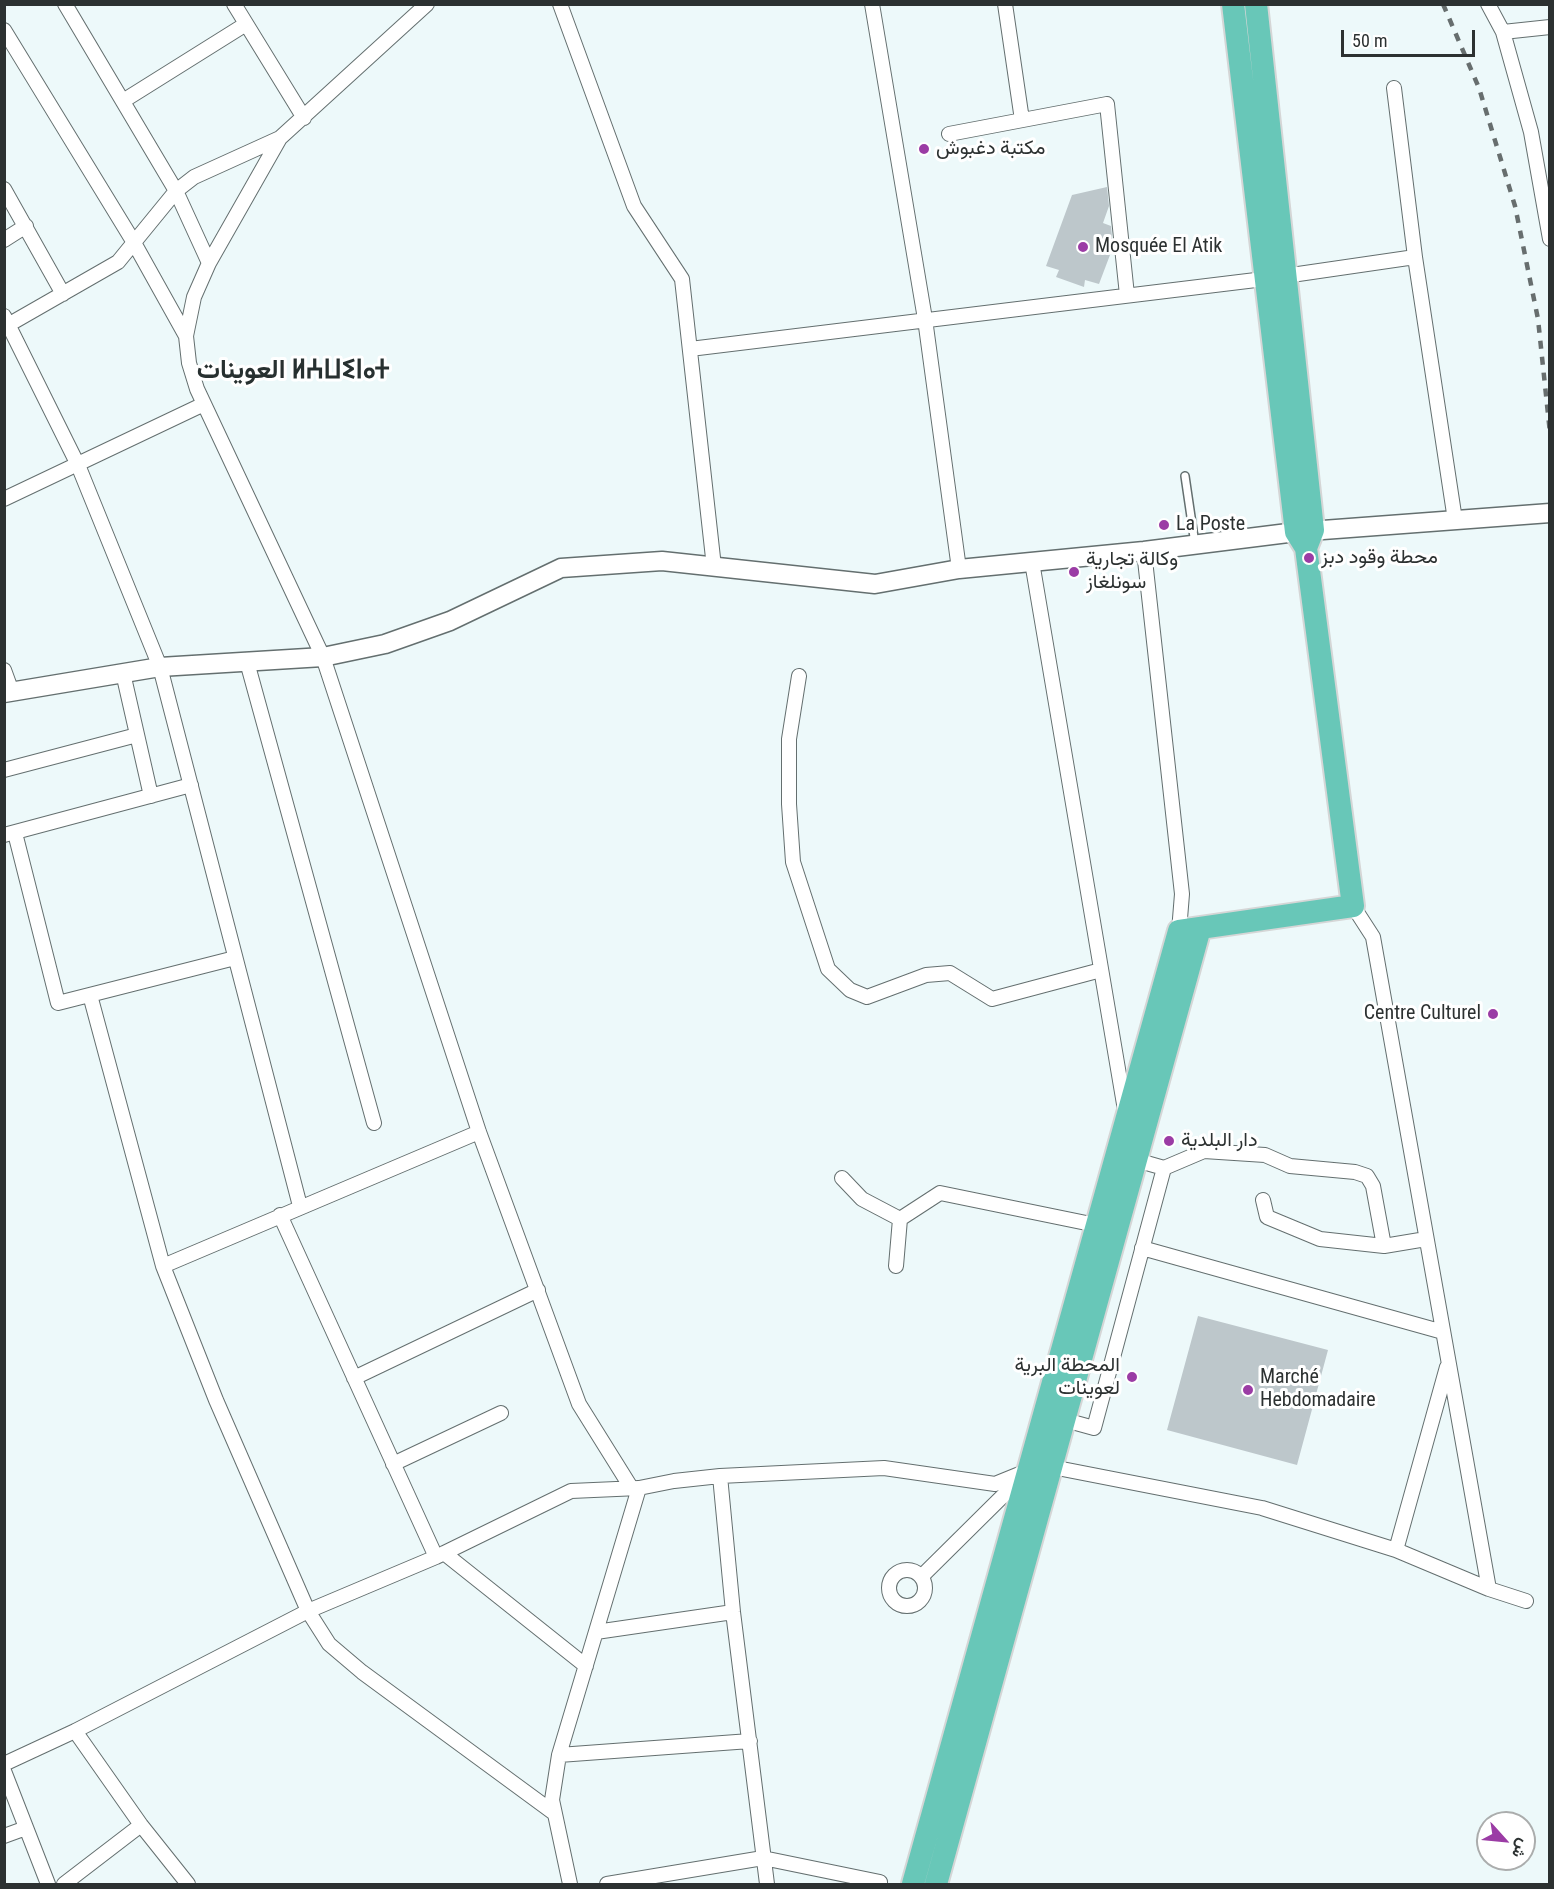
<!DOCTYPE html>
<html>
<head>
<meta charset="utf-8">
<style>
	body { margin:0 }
	#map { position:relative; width:1554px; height:1889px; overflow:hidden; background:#edf9fa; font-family:"Roboto Condensed",Vazirmatn,sans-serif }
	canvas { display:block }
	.frame { position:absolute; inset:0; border:6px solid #2c3131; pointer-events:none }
	.north { position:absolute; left:1476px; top:1811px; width:60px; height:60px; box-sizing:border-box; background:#fff; border:2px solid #abadad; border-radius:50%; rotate:117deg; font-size:16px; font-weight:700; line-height:24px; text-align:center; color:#2c3131 }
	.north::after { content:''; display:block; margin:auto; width:21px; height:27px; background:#9b3ca5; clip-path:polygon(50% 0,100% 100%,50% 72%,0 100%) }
	.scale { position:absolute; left:1341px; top:30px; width:134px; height:27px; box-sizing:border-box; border:3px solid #2c3131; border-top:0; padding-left:8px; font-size:18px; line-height:21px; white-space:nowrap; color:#2c3131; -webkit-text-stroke:4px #fff; paint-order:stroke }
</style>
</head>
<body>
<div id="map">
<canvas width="1554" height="1889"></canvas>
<div class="frame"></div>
<div class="north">ش</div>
<div class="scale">50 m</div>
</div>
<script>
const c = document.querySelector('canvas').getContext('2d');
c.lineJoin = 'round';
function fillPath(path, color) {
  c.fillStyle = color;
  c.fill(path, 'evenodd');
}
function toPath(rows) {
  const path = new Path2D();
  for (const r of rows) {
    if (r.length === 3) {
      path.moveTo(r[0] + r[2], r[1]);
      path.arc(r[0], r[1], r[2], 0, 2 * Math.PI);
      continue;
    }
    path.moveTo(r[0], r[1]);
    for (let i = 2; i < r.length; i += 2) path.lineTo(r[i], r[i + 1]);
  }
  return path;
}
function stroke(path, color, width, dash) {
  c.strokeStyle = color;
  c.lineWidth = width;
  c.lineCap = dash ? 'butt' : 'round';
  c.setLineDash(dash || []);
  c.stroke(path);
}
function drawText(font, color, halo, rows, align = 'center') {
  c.font = font + ' "Roboto Condensed",Vazirmatn,"Noto Sans Tifinagh",sans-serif';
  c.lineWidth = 6;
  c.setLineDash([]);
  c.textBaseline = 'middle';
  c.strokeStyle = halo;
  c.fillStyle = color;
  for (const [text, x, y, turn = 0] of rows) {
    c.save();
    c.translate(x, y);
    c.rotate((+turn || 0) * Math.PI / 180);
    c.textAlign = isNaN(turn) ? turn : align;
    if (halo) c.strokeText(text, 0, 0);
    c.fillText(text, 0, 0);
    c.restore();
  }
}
const building = toPath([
	[1107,187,1109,206,1103,223,1111,226,1113,247,1099,284,1085,280,1084,287,1056,277,1059,270,1046,266,1072,195],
	[1198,1316,1328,1350,1297,1465,1167,1430]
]);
const service = toPath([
	[1185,476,1195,544]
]);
const minor = toPath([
	[65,4,176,191,209,263],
	[234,4,304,118],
	[427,4,280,138,209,263,194,297,186,336,189,363,197,389,323,657,479,1132,579,1404,632,1489],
	[560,4,634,206,682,279,714,567],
	[872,4,925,319,959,569],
	[1005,4,1022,120],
	[1488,4,1503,32,1531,132,1550,239],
	[4,30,133,241,186,336],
	[1503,32,1550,27],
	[1394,88,1415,257,1455,520],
	[123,101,246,24],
	[949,134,1107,104,1127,295],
	[4,189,63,294],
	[4,240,26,226],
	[4,316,78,465,160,667,300,1206],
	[8,325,118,262,176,191,194,177,280,138],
	[690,349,1264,279,1415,257],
	[4,499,204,404],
	[1144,551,1182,894,1179,931],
	[1032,562,1125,1110],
	[247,662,374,1123],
	[4,670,12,692],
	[123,673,151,796],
	[799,676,789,739,789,804,793,862,828,969,850,990,867,997,926,975,950,973,992,999,1101,970],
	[4,770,137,735],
	[15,833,58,1003,235,958],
	[4,835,191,785],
	[1353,906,1373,937,1489,1589],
	[90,995,163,1266,216,1400,308,1611,329,1644,362,1672,554,1813],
	[1164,1168,1204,1151,1265,1155,1290,1166,1355,1172,1367,1176,1373,1186,1384,1246],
	[842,1178,862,1199,900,1219],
	[1263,1200,1267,1217,1320,1239,1384,1246,1426,1239],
	[280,1215,436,1557],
	[1142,1248,1443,1332],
	[163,1266,479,1132],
	[896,1266,900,1219,940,1193,1096,1225],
	[354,1378,538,1290],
	[1065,1420,1094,1428,1164,1168,1136,1160],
	[393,1464,501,1413],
	[720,1476,733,1612,767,1884],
	[1396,1550,1447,1367],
	[444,1553,586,1666],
	[907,1588,18],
	[922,1576,1022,1477],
	[596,1632,733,1612],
	[75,1731,141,1825,188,1884],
	[559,1755,750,1741],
	[4,1764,75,1731,308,1611,436,1557,571,1491,639,1488,674,1481,720,1476,884,1468,995,1484,1027,1471,1052,1467,1262,1508,1396,1550,1489,1589,1526,1601],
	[4,1771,48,1884],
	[4,1836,26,1828],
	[64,1884,141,1825],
	[570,1884,552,1800,559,1755,639,1488],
	[607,1884,763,1858,880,1882]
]);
const tertiary = toPath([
	[4,693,160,667,323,657,385,644,450,621,561,568,662,561,875,584,959,569,1144,551,1296,532,1550,513]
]);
const primary = toPath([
	[1256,4,1313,530,1306,548],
	[913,1884,1179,931,1353,906,1306,548,1296,532,1233,4],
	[936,1884,1200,928]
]);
const rail = toPath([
	[1443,4,1479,88,1515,206,1538,319,1550,433]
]);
const markers = [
	[924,149,6,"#9b3ca5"],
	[1083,247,6,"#9b3ca5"],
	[1164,525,6,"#9b3ca5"],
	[1309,558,6,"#9b3ca5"],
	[1074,572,6,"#9b3ca5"],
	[1493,1014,6,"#9b3ca5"],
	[1169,1141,6,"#9b3ca5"],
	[1132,1377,6,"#9b3ca5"],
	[1248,1390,6,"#9b3ca5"]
];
const poiNames = [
	["مكتبة دغبوش",936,149],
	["Mosquée El Atik",1095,247],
	["La Poste",1176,525],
	["محطة وقود دبز",1321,558],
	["وكالة تجارية",1086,560],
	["سونلغاز",1086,583],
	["Centre Culturel",1481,1014,"right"],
	["دار البلدية",1181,1141],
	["المحطة البرية",1120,1366,"right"],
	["لعوينات",1120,1389,"right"],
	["Marché",1260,1378],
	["Hebdomadaire",1260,1401]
];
const districtNames = [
	["العوينات ⵍⵄⵡⵉⵏⴰⵜ",293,371]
];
fillPath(building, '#bdc7cb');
stroke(service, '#646f6f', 10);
stroke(minor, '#646f6f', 16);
stroke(tertiary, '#646f6f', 21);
stroke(primary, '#d5d6d6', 26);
stroke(service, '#fff', 7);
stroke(minor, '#fff', 14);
stroke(tertiary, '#fff', 18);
stroke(primary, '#68c7b8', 22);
stroke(rail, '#676e6e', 4.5, [8, 8]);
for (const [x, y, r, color] of markers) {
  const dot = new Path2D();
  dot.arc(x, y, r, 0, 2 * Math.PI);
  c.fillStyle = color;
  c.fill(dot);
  stroke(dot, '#fff', 2);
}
drawText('20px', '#2c3131', '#fff', poiNames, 'left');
drawText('bold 26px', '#273030', '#fff', districtNames);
</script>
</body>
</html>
